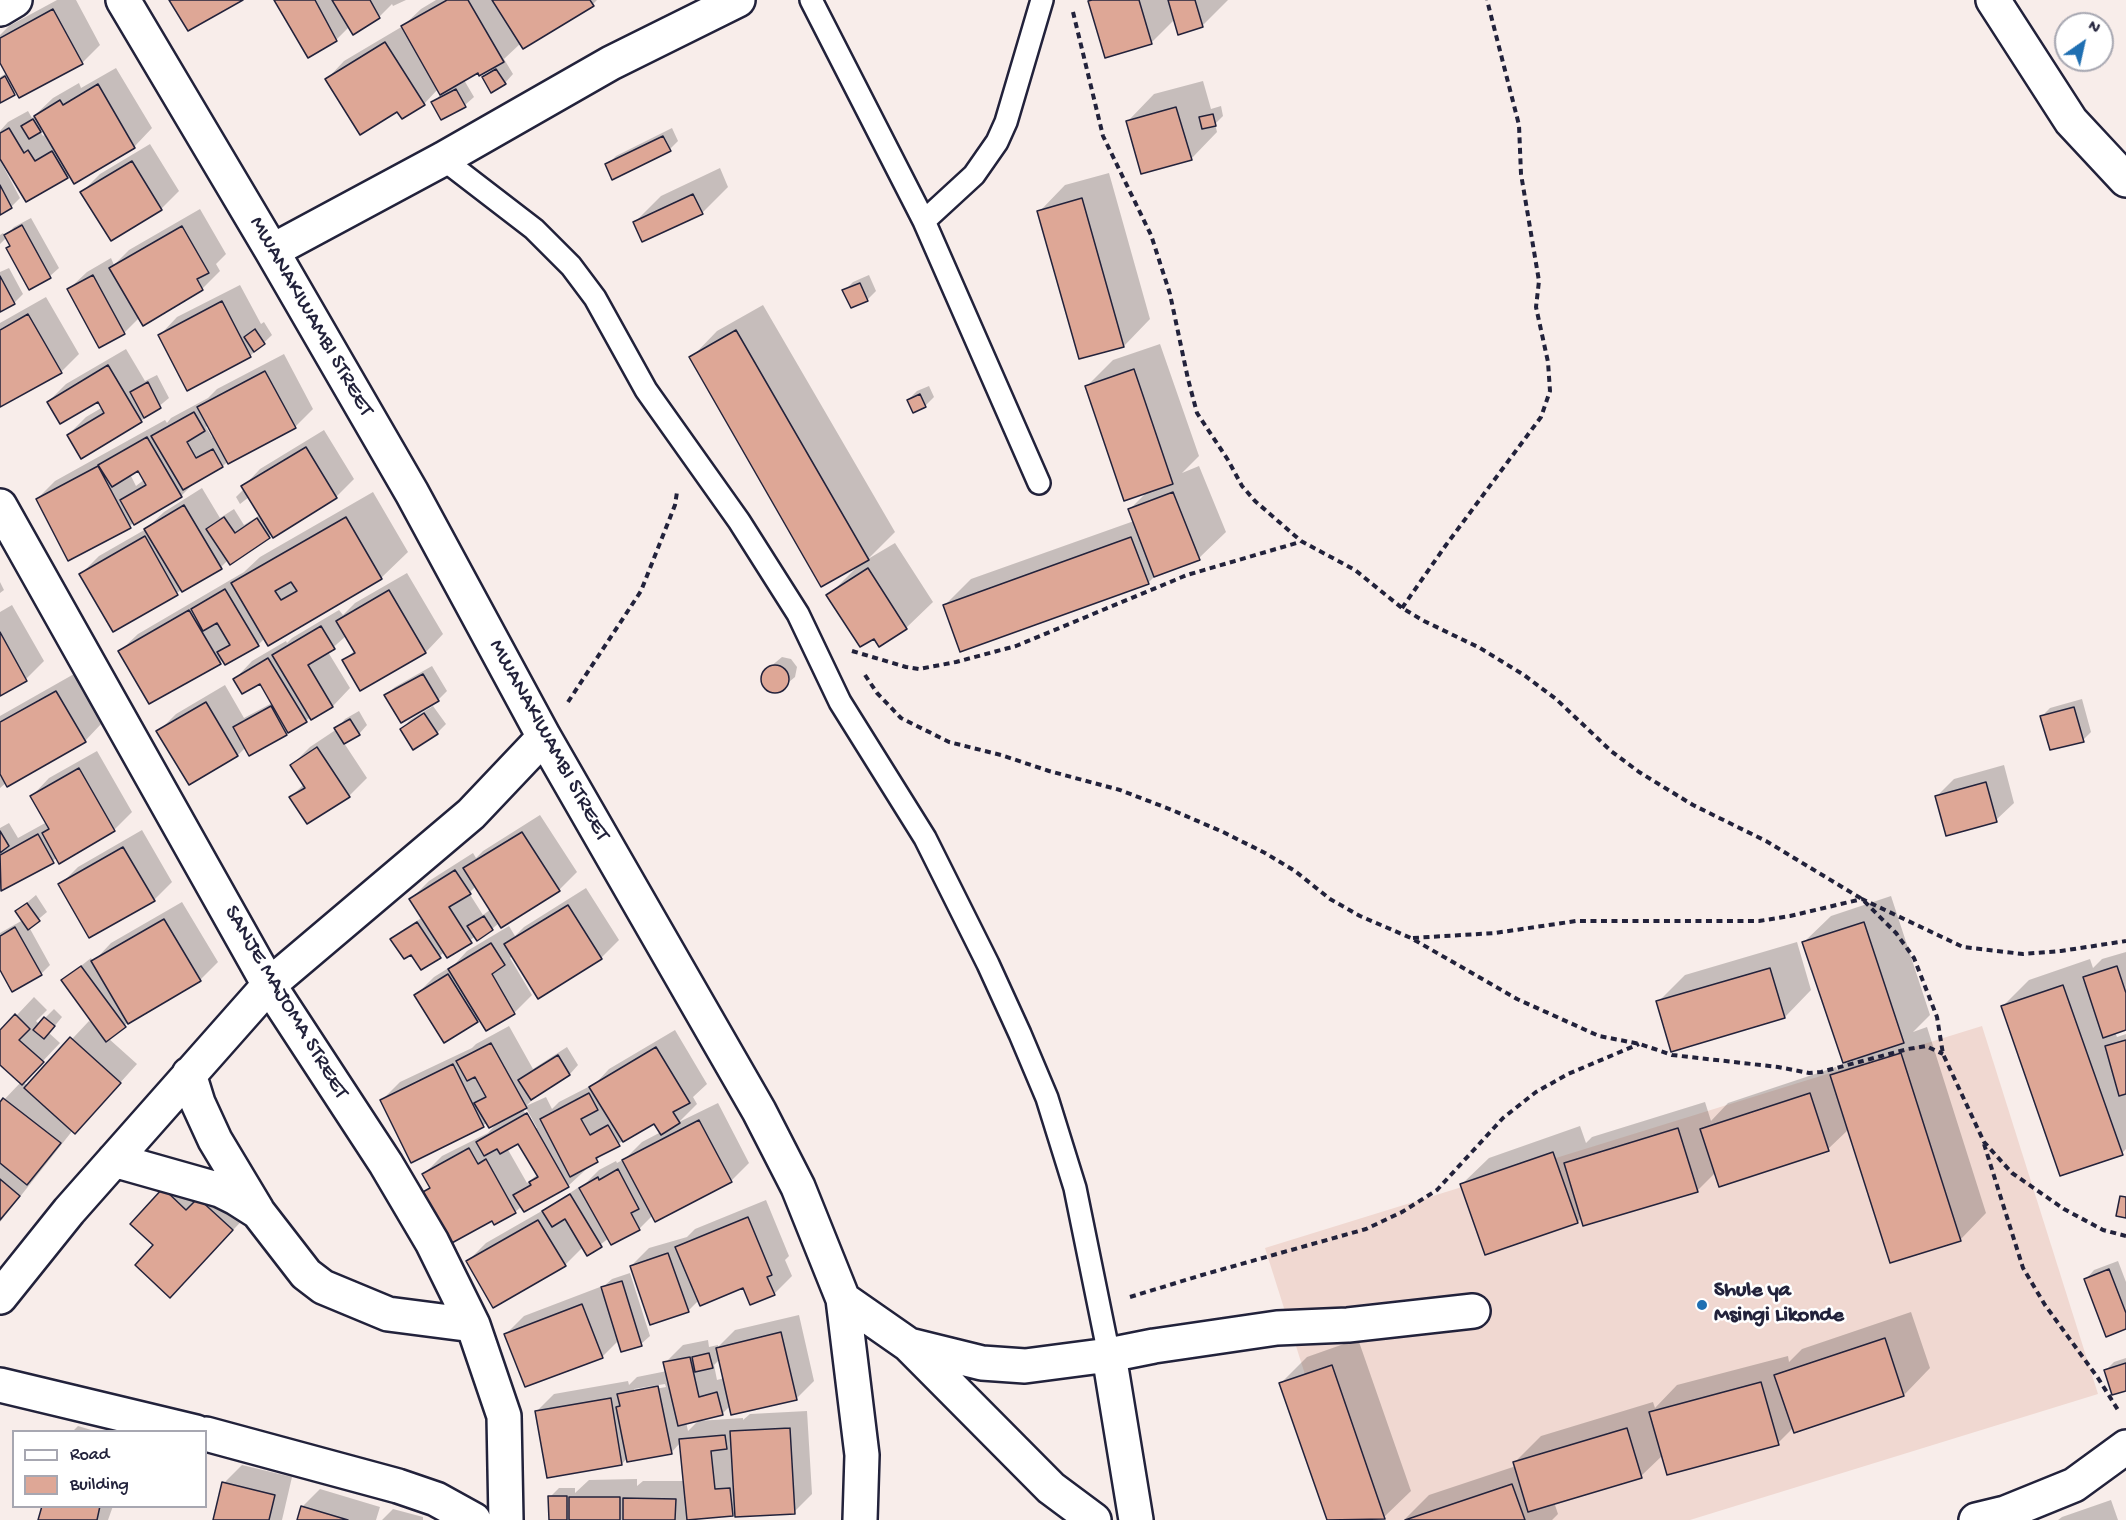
<!DOCTYPE html>
<html>
<head>
<meta charset="utf-8">
<style>
	body { margin:0 }
	#map { position:relative; width:2126px; height:1520px; overflow:hidden; background:#f8edea; font-family:"Gochi Hand",sans-serif }
	canvas { display:block }
	.legend { position:absolute; left:12px; top:1430px; width:195px; height:78px; box-sizing:border-box; background:#fff; border:2px solid #a7a7b1; margin:0; padding:8px 10px; list-style:none; font-size:18px; color:#22223b }
	.legend li { display:flex; align-items:center; gap:12px; height:30px }
	.legend b { width:30px; border:2px solid #a7a7b1 }
	.north { position:absolute; left:2054px; top:12px; width:60px; height:60px; box-sizing:border-box; background:#fff; border:2px solid #a7a7b1; border-radius:50%; rotate:34deg; font-size:16px; font-weight:700; line-height:24px; text-align:center; color:#22223b }
	.north::after { content:''; display:block; margin:auto; width:21px; height:27px; background:#1f6fb2; clip-path:polygon(50% 0,100% 100%,50% 72%,0 100%) }
</style>
</head>
<body>
<div id="map">
<canvas width="2126" height="1520"></canvas>
<ul class="legend">
<li><b style="height:8px;background:#fff"></b>Road</li>
<li><b style="height:16px;background:#dea796"></b>Building</li>
</ul>
<div class="north">N</div>
</div>
<script>
const c = document.querySelector('canvas').getContext('2d');
c.lineJoin = 'round';
function fillPath(path, color) {
  c.fillStyle = color;
  c.fill(path, 'evenodd');
}
function toPath(rows) {
  const path = new Path2D();
  for (const r of rows) {
    if (r.length === 3) {
      path.moveTo(r[0] + r[2], r[1]);
      path.arc(r[0], r[1], r[2], 0, 2 * Math.PI);
      continue;
    }
    path.moveTo(r[0], r[1]);
    for (let i = 2; i < r.length; i += 2) path.lineTo(r[i], r[i + 1]);
  }
  return path;
}
function stroke(path, color, width, dash) {
  c.strokeStyle = color;
  c.lineWidth = width;
  c.lineCap = dash ? 'butt' : 'round';
  c.setLineDash(dash || []);
  c.stroke(path);
}
function drawText(font, color, halo, rows, align = 'center') {
  c.font = font + ' "Gochi Hand",sans-serif';
  c.lineWidth = 5;
  c.setLineDash([]);
  c.textBaseline = 'middle';
  c.strokeStyle = halo;
  c.fillStyle = color;
  for (const [text, x, y, turn = 0] of rows) {
    c.save();
    c.translate(x, y);
    c.rotate((+turn || 0) * Math.PI / 180);
    c.textAlign = isNaN(turn) ? turn : align;
    if (halo) c.strokeText(text, 0, 0);
    c.fillText(text, 0, 0);
    c.restore();
  }
}
const built = toPath([
	[1982,1026,2098,1394,1690,1520,1351,1520,1265,1248]
]);
const shadow = toPath([
	[57,0,76,0,100,45,82,63,20,96,17,91,0,102,0,77,7,73,0,61,0,35,9,26],
	[276,0,406,0,393,6,392,4,379,17,350,26,337,39,308,56],
	[436,0,597,0,593,4,521,43,504,59,513,74,505,83,484,77,494,67,478,71,464,80,474,97,465,105,433,103,441,94,438,89,424,104,397,110,327,79,344,61,403,26,421,9],
	[1091,0,1228,0,1202,26,1175,19,1151,43,1090,2],
	[116,68,152,128,135,146,75,182,70,174,26,200,3,161,1,162,20,198,11,207,0,213,0,131,8,122,28,111,32,118,53,98,79,83,81,88],
	[43,128,46,134,43,136,40,131],
	[1203,81,1211,109,1221,106,1223,116,1215,124,1217,132,1191,159,1128,121,1154,94],
	[672,128,678,141,670,149,607,165,616,156],
	[150,144,179,191,161,209,82,192,100,174],
	[720,168,728,187,702,213,635,222,661,196],
	[1109,173,1150,319,1124,346,1039,212,1065,185],
	[200,209,226,254,216,264,220,271,202,289,140,317,124,333,69,289,87,272,111,258,114,265,129,250],
	[31,218,59,268,50,276,11,245,7,237,0,244,0,235,3,233,5,236,14,227],
	[9,268,23,294,14,303,0,310,0,272],
	[869,275,876,291,867,300,844,291,853,282],
	[240,285,261,324,264,322,272,335,250,356,160,335,177,317],
	[46,297,79,354,61,372,0,406,0,323],
	[763,305,895,532,868,559,895,543,933,602,906,628,874,637,828,596,859,565,691,358,717,331],
	[1160,344,1199,456,1182,473,1199,466,1226,532,1199,558,1157,574,1148,583,944,606,971,579,1134,521,1129,510,1148,491,1087,386,1113,360],
	[126,349,145,381,157,375,169,398,141,421,68,435,86,417,103,407,98,400,48,402,66,384],
	[284,354,313,409,295,427,228,461,223,466,196,481,182,495,134,522,130,526,37,499,55,481,165,420,167,423,171,418,208,398,217,389],
	[209,425,215,436,212,437,206,427],
	[138,469,145,479,136,486,130,474],
	[929,386,934,397,925,406,908,400,917,391],
	[324,430,354,479,336,497,273,536,272,534,228,560,221,567,113,630,81,574,99,556,146,529,164,512,202,488,220,518,234,509,244,525,260,515,249,497,240,504,236,497,244,489,243,487,260,469],
	[373,492,408,552,381,578,265,638,258,645,223,659,220,663,120,651,138,634,244,572,260,557],
	[407,573,443,634,426,652,360,689,344,661,355,650,346,636,328,652,350,688,333,706,311,718,311,717,286,734,246,747,238,755,189,783,158,732,176,714,225,685,244,718,272,703,260,682,235,679,252,661,286,641,287,643,292,638,339,610,343,615,355,603],
	[0,582,4,590,0,593],
	[12,605,44,661,26,679,0,694,0,612],
	[782,657,791,659,797,667,795,677,777,692,767,690,762,682,764,672],
	[432,666,447,691,438,700,386,695,395,687],
	[74,674,102,723,85,741,7,782,0,788,0,716],
	[2082,699,2091,732,2083,740,2041,717,2050,708],
	[433,706,446,724,437,733,402,729,410,720],
	[359,711,367,725,359,734,344,743,367,778,349,796,291,797,304,784,292,765,310,747,337,729,345,719],
	[97,751,132,812,114,830,57,857,53,861,0,890,0,828,9,823,18,838,47,822,32,796,49,778],
	[2004,765,2014,803,1996,820,1936,797,1954,779],
	[540,815,577,872,559,890,499,923,492,929,476,936,447,956,444,952,440,956,411,953,392,939,401,931,423,917,411,899,429,881,473,853,476,858,483,851],
	[476,886,491,909,483,915,469,893],
	[142,830,172,882,154,900,60,885,78,867],
	[586,888,619,940,601,958,539,997,513,955,510,958,532,995,514,1013,487,1029,480,1018,477,1021,416,995,434,977,455,964,467,951,509,926,515,936,524,927],
	[36,895,47,912,29,927,50,965,41,974,0,967,0,933,23,920,17,911],
	[1891,896,1930,1015,1913,1032,1927,1027,1986,1213,1960,1240,1849,1129,1828,1149,1716,1172,1698,1190,1584,1224,1582,1217,1578,1222,1486,1253,1462,1184,1489,1158,1580,1126,1586,1143,1592,1137,1705,1102,1711,1121,1728,1103,1836,1067,1837,1070,1845,1063,1804,942,1831,916],
	[182,902,218,962,200,980,130,1021,108,1038,137,1064,92,1114,73,1130,0,1222,0,1104,21,1082,0,1063,0,1033,34,997,47,1010,36,1021,39,1024,54,1009,62,1017,49,1033,60,1043,23,1082,28,1086,89,1021,95,1024,63,980,91,958,93,962,111,943],
	[1797,942,1811,990,1785,1017,1658,1002,1685,975],
	[2126,952,2126,1029,2115,1032,2117,1037,2126,1034,2126,1149,2122,1153,2003,1006,2029,980,2090,959,2093,968,2102,959],
	[509,1026,533,1069,567,1047,578,1065,570,1074,541,1092,526,1106,546,1097,552,1109,559,1102,596,1083,609,1069,675,1030,707,1084,693,1097,697,1104,679,1122,718,1103,749,1163,731,1181,653,1215,639,1229,609,1238,588,1254,583,1247,565,1265,468,1261,486,1243,547,1208,579,1187,580,1189,599,1170,616,1161,617,1163,626,1158,642,1142,661,1132,655,1122,606,1151,568,1186,522,1206,515,1212,495,1223,493,1219,423,1194,431,1186,424,1174,442,1156,488,1133,497,1123,487,1123,412,1161,382,1100,400,1082,472,1048,476,1044],
	[525,1106,537,1128,534,1128,522,1108],
	[519,1142,538,1174,527,1183,507,1148],
	[164,1190,250,1212,188,1278,155,1245],
	[766,1200,789,1256,785,1260,792,1276,774,1294,743,1286,699,1300,688,1311,631,1266,649,1248,687,1237,695,1229],
	[2118,1261,2126,1282,2126,1328,2086,1279,2094,1270],
	[630,1273,650,1336,641,1344,619,1340,602,1357,506,1334,524,1316,600,1287,604,1298,606,1297,603,1287,612,1279],
	[1911,1312,1930,1368,1904,1395,1795,1431,1794,1427,1778,1443,1663,1455,1641,1476,1554,1502,1558,1514,1552,1520,1404,1520,1429,1495,1516,1466,1515,1462,1541,1436,1653,1402,1655,1408,1677,1385,1788,1356,1789,1362,1802,1349],
	[799,1315,814,1381,796,1399,731,1405,722,1414,686,1422,688,1431,698,1421,743,1418,743,1420,750,1414,807,1411,812,1494,794,1512,737,1511,733,1515,693,1518,693,1520,550,1520,550,1497,559,1488,575,1488,575,1493,589,1480,637,1479,637,1486,643,1481,684,1481,680,1443,671,1453,627,1458,622,1464,536,1412,554,1394,628,1381,629,1385,637,1377,667,1371,665,1363,683,1345,708,1340,709,1347,718,1345,718,1347,735,1330],
	[720,1359,724,1378,717,1380,714,1365],
	[665,1384,666,1387,634,1393,634,1389],
	[1358,1339,1411,1491,1384,1517,1376,1520,1328,1520,1281,1383,1307,1357],
	[2126,1358,2126,1389,2106,1370,2114,1362],
	[78,1426,98,1432,72,1432],
	[242,1465,292,1477,282,1520,215,1520,224,1483],
	[320,1489,380,1507,376,1520,298,1520,302,1507],
	[2111,1500,2118,1520,2058,1520,2062,1517],
	[43,1506,113,1506,108,1520,40,1520],
	[393,1509,423,1517,423,1520,382,1520]
]);
const building = toPath([
	[169,0,243,0,188,31,169,0],
	[274,0,315,0,337,41,308,58,274,0],
	[332,0,370,0,380,18,353,35,332,0],
	[447,0,468,0,504,62,479,76,478,73,440,95,401,26,447,0],
	[492,0,590,0,594,6,523,49,492,0],
	[1092,0,1139,0,1152,44,1105,58,1088,1,1092,0],
	[1168,0,1195,0,1203,27,1178,35,1168,0],
	[53,9,83,64,19,98,0,63,0,38,53,9],
	[385,42,425,105,402,119,397,112,360,135,325,79,385,42],
	[496,69,506,84,491,93,482,77,496,69],
	[5,76,15,95,0,103,0,79,5,76],
	[98,84,135,148,74,184,34,116,60,100,63,105,98,84],
	[456,89,466,107,441,120,431,102,456,89],
	[1176,107,1192,160,1141,174,1126,121,1176,107],
	[1213,114,1216,126,1202,129,1199,117,1213,114],
	[33,119,41,132,29,139,21,126,33,119],
	[9,128,24,153,28,150,35,161,52,151,68,178,26,202,0,159,0,133,9,128],
	[663,136,671,151,612,180,605,164,663,136],
	[132,161,162,210,111,241,80,192,132,161],
	[0,185,12,208,0,215,0,185],
	[693,194,703,214,642,242,633,222,693,194],
	[1082,198,1124,347,1079,359,1037,211,1082,198],
	[22,225,51,278,29,290,6,248,10,246,4,235,22,225],
	[182,226,209,273,197,279,203,290,143,326,109,268,182,226],
	[93,275,125,334,99,348,67,289,93,275],
	[0,276,15,304,0,312,0,276],
	[860,283,868,301,851,308,842,290,860,283],
	[222,301,251,357,187,391,158,335,222,301],
	[28,314,62,373,0,407,0,330,28,314],
	[255,329,265,344,254,352,244,337,255,329],
	[736,330,869,560,821,587,689,357,736,330],
	[108,365,142,422,81,459,67,435,104,413,98,402,60,424,47,402,108,365],
	[1134,369,1173,484,1124,501,1085,386,1134,369],
	[265,371,296,428,228,464,197,407,265,371],
	[148,382,161,408,144,418,130,392,148,382],
	[920,394,926,407,913,413,907,400,920,394],
	[194,412,205,431,187,442,196,458,213,449,223,467,183,490,151,436,194,412],
	[147,437,182,497,134,525,120,500,146,485,138,471,112,487,98,465,147,437],
	[306,447,337,498,273,538,241,486,306,447],
	[98,466,131,528,68,561,36,499,98,466],
	[1173,492,1200,560,1154,577,1128,509,1173,492],
	[184,505,222,569,182,592,144,529,184,505],
	[224,517,235,533,257,518,270,538,230,565,206,529,224,517],
	[346,517,382,579,268,646,231,583,346,517],
	[291,582,297,591,281,600,275,591,291,582],
	[145,536,178,595,113,632,79,574,145,536],
	[1131,537,1149,584,960,652,943,605,1131,537],
	[868,568,907,629,879,647,874,639,860,647,826,595,868,568],
	[225,589,259,646,225,665,217,652,230,645,217,623,203,631,191,609,225,589],
	[389,590,426,653,360,691,342,660,355,653,336,621,389,590],
	[189,610,221,664,149,704,118,651,189,610],
	[321,626,335,649,308,665,333,707,311,720,272,655,321,626],
	[0,632,27,681,0,696,0,632],
	[268,658,307,722,288,733,260,684,242,694,233,679,268,658],
	[775,679,14],
	[423,674,439,701,401,723,384,695,423,674],
	[56,691,86,742,7,787,0,774,0,722,56,691],
	[206,702,238,756,189,785,156,731,206,702],
	[271,706,287,735,249,756,233,727,271,706],
	[2074,707,2084,742,2050,750,2040,716,2074,707],
	[424,713,438,734,413,750,400,729,424,713],
	[350,719,360,735,344,744,334,728,350,719],
	[317,747,350,797,307,824,289,797,305,788,290,765,317,747],
	[79,768,115,831,59,864,42,833,49,829,30,796,79,768],
	[1986,782,1997,822,1946,836,1935,796,1986,782],
	[0,831,9,846,0,853,0,831],
	[522,832,560,891,501,928,463,868,522,832],
	[38,834,54,863,1,891,0,855,38,834],
	[123,847,155,901,89,938,58,884,123,847],
	[455,870,471,894,449,907,472,943,447,958,409,899,455,870],
	[27,903,40,921,28,930,15,911,27,903],
	[568,905,602,959,538,999,504,944,568,905],
	[484,916,493,930,477,941,467,926,484,916],
	[164,919,201,981,128,1024,91,961,164,919],
	[417,922,441,958,421,970,411,955,404,959,390,939,417,922],
	[1864,922,1904,1043,1843,1063,1802,942,1864,922],
	[15,927,42,975,12,992,0,970,0,936,15,927],
	[491,943,505,965,492,974,515,1014,486,1031,448,969,491,943],
	[81,966,126,1027,106,1042,61,980,81,966],
	[2117,966,2126,993,2126,1030,2103,1038,2083,977,2117,966],
	[1770,968,1785,1018,1671,1052,1656,1001,1770,968],
	[448,974,478,1022,444,1043,414,995,448,974],
	[2063,985,2123,1155,2060,1176,2001,1006,2063,985],
	[15,1014,30,1029,19,1040,44,1062,22,1085,0,1065,0,1030,15,1014],
	[44,1017,55,1026,44,1039,33,1030,44,1017],
	[70,1037,121,1083,75,1134,24,1088,70,1037],
	[2126,1040,2126,1094,2119,1096,2105,1046,2126,1040],
	[491,1043,527,1108,489,1128,474,1103,486,1097,475,1077,467,1081,456,1061,491,1043],
	[656,1047,690,1103,673,1112,680,1123,661,1135,654,1124,623,1142,589,1087,656,1047],
	[1901,1053,1961,1241,1890,1263,1830,1075,1901,1053],
	[558,1055,570,1075,531,1100,518,1080,558,1055],
	[453,1064,484,1127,411,1163,380,1100,453,1064],
	[589,1093,598,1110,581,1119,590,1135,608,1125,620,1146,596,1158,598,1162,570,1177,540,1119,589,1093],
	[1810,1093,1829,1151,1719,1187,1700,1129,1810,1093],
	[3,1098,61,1143,27,1185,0,1163,0,1102,3,1098],
	[527,1113,569,1187,524,1212,513,1195,531,1185,529,1182,538,1177,518,1144,500,1154,497,1149,484,1156,476,1142,527,1113],
	[699,1120,732,1182,655,1222,622,1160,699,1120],
	[1678,1128,1698,1192,1583,1226,1564,1163,1678,1128],
	[469,1148,478,1164,486,1159,516,1213,494,1225,492,1221,450,1244,421,1193,430,1188,422,1174,469,1148],
	[1553,1152,1578,1223,1485,1255,1460,1184,1553,1152],
	[618,1169,639,1209,631,1213,640,1230,611,1245,579,1188,598,1177,599,1180,618,1169],
	[0,1179,20,1196,0,1220,0,1179],
	[163,1188,186,1210,198,1198,233,1230,170,1298,135,1265,153,1245,130,1224,163,1188],
	[570,1194,602,1247,587,1256,565,1219,552,1227,542,1211,570,1194],
	[2120,1196,2126,1197,2126,1218,2116,1216,2120,1196],
	[748,1217,772,1275,767,1277,775,1295,750,1305,743,1288,700,1306,675,1247,748,1217],
	[538,1220,566,1266,493,1308,466,1261,538,1220],
	[668,1253,689,1312,650,1325,630,1266,668,1253],
	[2109,1269,2126,1313,2126,1329,2106,1337,2084,1279,2109,1269],
	[622,1281,642,1346,621,1352,601,1287,622,1281],
	[582,1304,603,1358,525,1387,504,1334,582,1304],
	[781,1332,797,1400,731,1415,716,1348,781,1332],
	[1885,1338,1904,1396,1794,1433,1774,1375,1885,1338],
	[709,1353,713,1368,695,1372,692,1357,709,1353],
	[690,1357,699,1397,717,1392,723,1415,678,1426,663,1362,690,1357],
	[2126,1363,2126,1391,2112,1395,2104,1370,2126,1363],
	[1332,1365,1385,1519,1327,1520,1279,1383,1332,1365],
	[1761,1382,1779,1445,1667,1475,1649,1412,1761,1382],
	[658,1386,672,1454,627,1462,616,1407,620,1406,617,1394,658,1386],
	[611,1398,622,1465,547,1478,535,1411,611,1398],
	[790,1428,795,1514,735,1517,730,1431,790,1428],
	[1627,1428,1642,1478,1528,1512,1513,1462,1627,1428],
	[725,1435,727,1449,711,1451,715,1489,730,1488,733,1516,687,1520,679,1439,725,1435],
	[222,1482,275,1495,269,1520,213,1520,222,1482],
	[1512,1484,1525,1520,1405,1520,1512,1484],
	[548,1496,567,1496,567,1520,549,1520,548,1496],
	[569,1497,620,1497,620,1520,569,1520,569,1497],
	[623,1498,676,1499,675,1520,623,1520,623,1498],
	[42,1506,100,1506,97,1520,38,1520,42,1506],
	[301,1506,348,1520,297,1520,301,1506]
]);
const path = toPath([
	[1073,12,1103,136,1151,235,1170,294,1188,379,1197,413,1228,460,1242,486,1255,501,1301,541,1355,570,1402,608,1424,621,1480,648,1524,675,1556,699,1611,751,1639,772,1693,805,1766,841,1862,899,1896,933,1914,958,1937,1017,1943,1054,1984,1142,2012,1173,2064,1209,2103,1230,2126,1236],
	[1402,608,1446,545,1541,417,1550,391,1548,362,1536,307,1539,281,1521,174,1519,125,1487,0],
	[852,651,906,667,919,669,956,662,1016,646,1187,575,1300,542],
	[865,675,877,693,901,718,949,742,1001,755,1049,771,1120,790,1172,810,1223,832,1265,853,1295,871,1330,899,1360,916,1411,938,1517,999,1599,1036,1640,1044,1672,1055,1778,1067,1809,1073,1821,1072,1908,1049,1926,1046,1943,1054],
	[568,702,641,591,675,505,677,492],
	[1413,938,1495,933,1576,921,1759,921,1790,916,1862,899,1963,947,2023,954,2061,951,2126,941],
	[1984,1144,2023,1268,2045,1305,2098,1378,2118,1410],
	[1130,1297,1202,1275,1366,1229,1402,1212,1437,1190,1503,1118,1536,1092,1568,1074,1639,1044]
]);
const lane = toPath([
	[811,0,924,221,1039,483],
	[443,159,534,229,571,266,595,298,646,390,739,521,798,614,840,702,925,838,988,964,1020,1034,1047,1098,1075,1188,1109,1355],
	[924,221,974,175,997,142,1006,122,1042,0]
]);
const street = toPath([
	[123,0,272,251,412,493,544,737,759,1111,798,1187,843,1299,862,1455,860,1520],
	[1993,0,2071,121,2126,180],
	[0,9,15,0],
	[272,251,443,159,611,63,738,0],
	[0,506,269,985,386,1164,432,1242,473,1325,504,1416,506,1520],
	[189,1074,198,1103,215,1140,257,1210],
	[114,1160,220,1190,236,1198,258,1212,306,1274,323,1287,388,1314,473,1325],
	[0,1297,69,1211,269,985,471,814,544,737],
	[843,1299,909,1345,1051,1488,1094,1520],
	[909,1345,982,1363,1025,1366,1109,1355,1154,1346,1277,1328,1348,1325,1473,1311],
	[1109,1355,1136,1520],
	[0,1385,196,1432],
	[206,1434,398,1486,436,1499,474,1520],
	[1976,1520,2005,1513,2074,1485,2126,1447]
]);
const markers = [
	[1702,1305,6,"#1f6fb2"]
];
const streetNames = [
	["MWANAKIWAMBI STREET",310,317,60],
	["MWANAKIWAMBI STREET",548,741,61],
	["SANJE MAJOMA STREET",285,1003,59]
];
const poiNames = [
	["Shule ya",1714,1292],
	["Msingi Likonde",1714,1317]
];
fillPath(built, '#f0d8d1');
fillPath(shadow, '#0003');
fillPath(building, '#dea796');
stroke(building, '#22223b', 1.5);
stroke(lane, '#22223b', 26);
stroke(street, '#22223b', 38);
stroke(path, '#22223b', 4, [6, 4.5]);
stroke(lane, '#fff', 21);
stroke(street, '#fff', 33);
for (const [x, y, r, color] of markers) {
  const dot = new Path2D();
  dot.arc(x, y, r, 0, 2 * Math.PI);
  c.fillStyle = color;
  c.fill(dot);
  stroke(dot, '#fff', 2);
}
drawText('22px', '#22223b', '#fff', streetNames);
drawText('bold 22px', '#22223b', '#fff', poiNames, 'left');
</script>
</body>
</html>
